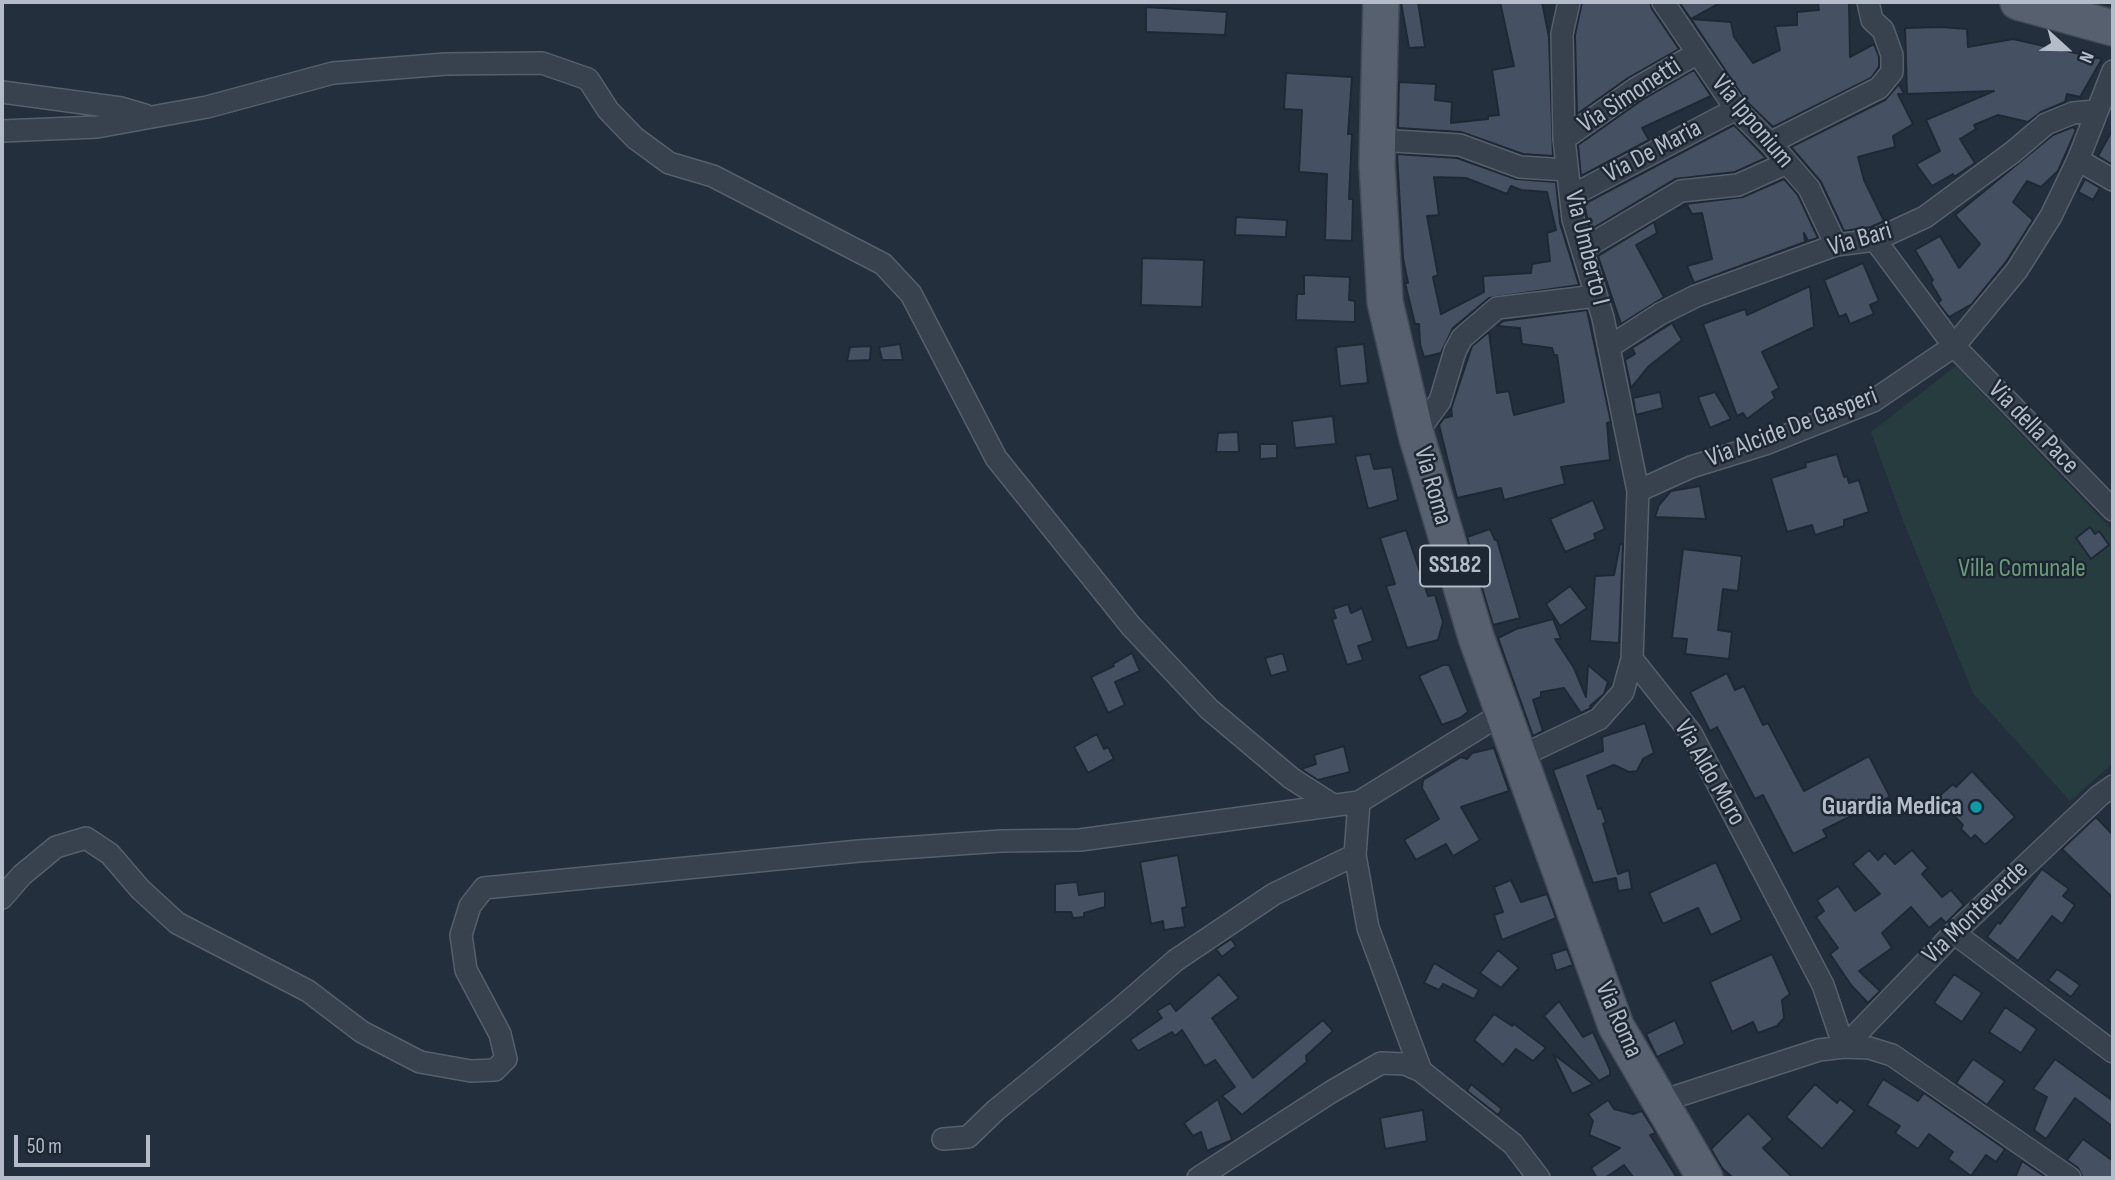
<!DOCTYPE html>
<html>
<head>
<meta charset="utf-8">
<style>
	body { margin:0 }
	#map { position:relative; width:2115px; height:1180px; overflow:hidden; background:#242f3e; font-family:"Sofia Sans Condensed",sans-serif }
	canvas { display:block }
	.frame { position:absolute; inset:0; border:4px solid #b4bcc9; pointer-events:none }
	.north { position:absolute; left:2031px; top:14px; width:70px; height:70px; -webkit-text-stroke:5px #1d2633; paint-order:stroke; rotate:112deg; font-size:19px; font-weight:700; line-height:28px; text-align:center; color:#b4bcc9 }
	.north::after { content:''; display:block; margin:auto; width:24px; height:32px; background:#b4bcc9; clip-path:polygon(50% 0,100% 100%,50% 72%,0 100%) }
	.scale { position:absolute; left:14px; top:1135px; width:136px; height:32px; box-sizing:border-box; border:4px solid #b4bcc9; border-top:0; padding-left:9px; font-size:21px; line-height:24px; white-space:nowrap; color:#b4bcc9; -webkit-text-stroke:5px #1d2633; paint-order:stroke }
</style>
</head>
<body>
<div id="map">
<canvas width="2115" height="1180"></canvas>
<div class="frame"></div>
<div class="north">N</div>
<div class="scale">50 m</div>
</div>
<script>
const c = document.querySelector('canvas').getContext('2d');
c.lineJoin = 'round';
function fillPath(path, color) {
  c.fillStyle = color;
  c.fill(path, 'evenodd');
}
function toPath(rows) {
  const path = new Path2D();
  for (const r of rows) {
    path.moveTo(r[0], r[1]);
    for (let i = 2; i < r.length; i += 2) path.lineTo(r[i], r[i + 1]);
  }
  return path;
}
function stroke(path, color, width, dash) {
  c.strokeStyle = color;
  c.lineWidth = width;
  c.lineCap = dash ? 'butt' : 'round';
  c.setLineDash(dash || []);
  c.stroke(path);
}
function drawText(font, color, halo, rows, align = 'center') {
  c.font = font + ' "Sofia Sans Condensed",sans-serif';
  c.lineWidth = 5;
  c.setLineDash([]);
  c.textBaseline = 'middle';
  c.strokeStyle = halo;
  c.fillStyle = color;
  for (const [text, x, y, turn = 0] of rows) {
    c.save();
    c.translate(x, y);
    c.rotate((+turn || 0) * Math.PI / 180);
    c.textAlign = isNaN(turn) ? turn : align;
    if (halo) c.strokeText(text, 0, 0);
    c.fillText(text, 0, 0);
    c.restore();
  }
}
const green = toPath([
	[1956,366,2113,531,2113,763,2070,801,1973,693,1902,518,1871,432]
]);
const building = toPath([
	[1401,2,1418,2,1425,47,1409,48,1401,2],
	[1500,2,1542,2,1549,37,1553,156,1523,154,1461,132,1398,128,1399,82,1436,84,1435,100,1452,102,1451,123,1488,119,1488,116,1499,115,1492,70,1514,66,1500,2],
	[1582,2,1650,2,1652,9,1679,49,1628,78,1577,114,1575,35,1582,2],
	[1679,2,1722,2,1691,19,1679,2],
	[1818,2,1849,2,1850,57,1874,44,1879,57,1879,67,1871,78,1773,127,1746,101,1691,19,1731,22,1734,37,1753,63,1780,50,1775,26,1797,25,1797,12,1819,10,1818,2],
	[1146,7,1227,12,1225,35,1146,32,1146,7],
	[1941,27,1967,29,1968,47,2013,39,2102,59,2080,97,2067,94,2065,102,2041,112,2028,122,1998,115,1974,125,1976,129,1960,139,1975,163,1954,177,1953,174,1932,186,1916,164,1940,151,1926,120,1994,91,1907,94,1905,28,1941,27],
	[1694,70,1711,96,1642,128,1649,140,1581,176,1578,145,1642,100,1694,70],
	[1286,73,1352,77,1348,134,1352,134,1349,199,1353,199,1352,241,1325,240,1327,174,1299,172,1302,110,1284,109,1286,73],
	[1899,84,1904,94,1898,94,1913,124,1893,136,1895,147,1858,157,1864,180,1884,221,1871,227,1844,231,1821,182,1791,147,1885,100,1899,84],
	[1734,125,1766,158,1735,172,1675,179,1590,230,1584,204,1734,125],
	[2073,127,2076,130,2058,171,2041,187,2027,181,2013,202,2033,220,2006,262,1972,304,1949,317,1938,303,1941,300,1931,283,1933,280,1915,250,1940,236,1959,268,1980,244,1955,215,2053,135,2073,127],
	[2113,129,2113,165,2098,156,2113,129],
	[1397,154,1457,158,1516,179,1556,182,1560,223,1579,285,1489,298,1453,328,1441,353,1424,357,1420,344,1419,324,1415,324,1405,283,1408,283,1403,258,1397,154],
	[1434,177,1466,178,1507,194,1511,186,1521,190,1547,192,1556,230,1547,233,1550,261,1532,264,1531,273,1483,276,1484,292,1441,314,1433,277,1438,275,1427,216,1439,215,1434,177],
	[1784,179,1798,195,1818,238,1808,241,1804,233,1805,242,1694,283,1687,266,1712,259,1702,213,1692,214,1687,205,1677,209,1685,204,1743,197,1784,179],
	[2085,179,2100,188,2093,200,2078,192,2085,179],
	[1236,217,1287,220,1286,237,1235,235,1236,217],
	[1654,222,1657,233,1636,245,1664,297,1621,324,1598,256,1654,222],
	[1142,258,1204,260,1202,307,1141,305,1142,258],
	[1863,263,1879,301,1870,305,1874,314,1850,324,1846,314,1839,317,1824,280,1863,263],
	[1304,275,1350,277,1349,300,1355,301,1355,322,1296,320,1297,294,1304,294,1304,275],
	[1810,286,1814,327,1762,352,1779,388,1772,392,1775,398,1747,419,1743,413,1737,416,1703,324,1745,309,1747,315,1810,286],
	[1587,310,1611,422,1607,423,1610,460,1561,467,1565,484,1504,500,1501,488,1457,498,1439,425,1444,418,1452,416,1451,409,1472,346,1489,332,1497,393,1509,391,1514,415,1564,402,1557,355,1554,355,1552,348,1522,344,1520,328,1497,326,1503,321,1587,310],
	[1672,323,1682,340,1649,366,1631,388,1625,360,1635,354,1632,348,1672,323],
	[900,344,903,360,882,360,879,347,900,344],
	[1364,344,1368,383,1340,386,1336,347,1364,344],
	[871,346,870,360,847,361,850,347,871,346],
	[1660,392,1663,408,1636,415,1633,398,1660,392],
	[1715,392,1731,419,1710,428,1698,397,1715,392],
	[1333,416,1336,444,1295,448,1292,421,1333,416],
	[1238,432,1239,452,1216,452,1218,433,1238,432],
	[1260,444,1277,444,1277,458,1260,459,1260,444],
	[1370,454,1374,469,1392,467,1398,500,1368,509,1355,456,1370,454],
	[1837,454,1844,477,1847,476,1849,483,1859,480,1869,512,1844,520,1844,526,1815,535,1812,525,1787,532,1771,478,1806,467,1805,463,1837,454],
	[1700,486,1706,519,1655,517,1659,505,1671,491,1700,486],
	[1593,500,1605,529,1594,534,1596,539,1565,552,1550,519,1593,500],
	[2090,527,2095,534,2099,531,2109,545,2091,559,2076,538,2090,527],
	[1490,529,1495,540,1497,540,1520,618,1493,625,1467,537,1490,529],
	[1406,530,1428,596,1435,595,1443,622,1438,640,1407,648,1386,586,1395,584,1380,538,1406,530],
	[1620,544,1623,544,1619,643,1590,641,1595,576,1614,575,1620,544],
	[1683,549,1742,556,1738,591,1723,589,1718,630,1732,632,1729,659,1685,654,1687,639,1672,638,1683,549],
	[1570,586,1587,608,1560,626,1546,604,1570,586],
	[1348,604,1351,613,1362,608,1373,641,1358,646,1363,660,1347,665,1332,619,1336,618,1333,609,1348,604],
	[1553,619,1561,639,1555,639,1574,668,1586,697,1588,665,1608,682,1604,694,1590,706,1591,708,1581,713,1564,688,1541,692,1541,697,1533,700,1543,731,1533,736,1498,638,1516,629,1553,619],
	[1132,653,1140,671,1115,682,1125,705,1108,713,1091,677,1114,666,1113,664,1132,653],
	[1283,653,1288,671,1271,676,1265,658,1283,653],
	[1443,665,1449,665,1468,712,1460,718,1442,725,1419,676,1443,665],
	[1727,673,1735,690,1744,686,1763,725,1768,723,1804,791,1869,756,1890,797,1823,830,1827,837,1793,854,1763,795,1755,799,1717,727,1710,731,1690,692,1727,673],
	[1645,723,1654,753,1643,759,1637,771,1629,772,1614,765,1587,776,1598,809,1601,808,1606,822,1603,824,1618,874,1629,870,1632,889,1618,891,1616,878,1593,883,1553,770,1603,751,1602,737,1645,723],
	[1097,734,1104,749,1108,747,1114,759,1088,773,1074,747,1097,734],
	[1344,746,1350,772,1318,780,1301,769,1316,764,1314,755,1344,746],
	[1494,748,1509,791,1461,807,1480,840,1453,856,1446,844,1416,860,1404,840,1439,819,1422,788,1423,780,1461,757,1467,759,1472,753,1494,748],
	[1972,771,2015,817,1985,845,1975,835,1971,839,1961,829,1963,825,1937,798,1953,784,1956,787,1972,771],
	[2096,817,2113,835,2113,898,2062,849,2096,817],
	[1869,850,1878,860,1885,853,1895,864,1912,850,1928,868,1922,874,1942,897,1951,890,1964,905,1946,923,1941,918,1929,928,1911,907,1882,933,1892,948,1859,971,1880,991,1868,1003,1851,985,1830,954,1838,948,1816,917,1824,911,1817,900,1838,886,1855,911,1880,894,1853,864,1869,850],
	[1178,855,1187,907,1182,908,1185,927,1164,930,1163,921,1151,924,1140,862,1178,855],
	[1716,862,1742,920,1711,935,1698,908,1663,924,1649,893,1716,862],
	[2042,869,2069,889,2063,896,2075,905,2062,924,2052,916,2018,961,1987,937,1998,922,2000,924,2042,869],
	[1511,880,1521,902,1547,894,1556,918,1502,940,1494,915,1503,912,1494,887,1511,880],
	[1077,882,1079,895,1105,891,1105,907,1084,913,1084,917,1073,918,1071,912,1055,912,1055,884,1077,882],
	[1231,939,1236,946,1222,957,1216,949,1231,939],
	[1567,949,1573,965,1556,971,1551,954,1567,949],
	[1498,950,1519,968,1501,988,1480,973,1498,950],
	[1772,954,1790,994,1782,1000,1784,1018,1777,1026,1758,1033,1753,1022,1732,1032,1710,982,1772,954],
	[1434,963,1479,990,1474,999,1443,984,1439,990,1424,983,1434,963],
	[2057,969,2080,985,2071,997,2048,980,2057,969],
	[1219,974,1239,998,1212,1018,1253,1078,1323,1020,1333,1031,1306,1056,1307,1062,1242,1115,1222,1096,1235,1087,1215,1060,1205,1066,1182,1030,1175,1036,1172,1032,1138,1051,1130,1040,1162,1018,1157,1011,1170,1003,1176,1011,1219,974],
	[1954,974,1982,993,1962,1022,1934,1003,1954,974],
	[1559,1001,1583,1037,1593,1032,1610,1070,1610,1075,1599,1081,1544,1016,1559,1001],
	[2005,1007,2037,1029,2021,1053,1989,1032,2005,1007],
	[1494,1014,1512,1026,1514,1024,1546,1048,1533,1061,1516,1049,1503,1065,1474,1040,1494,1014],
	[1675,1020,1685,1044,1657,1057,1646,1034,1675,1020],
	[1553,1054,1593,1084,1572,1094,1553,1054],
	[1973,1059,2005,1081,1987,1105,1956,1083,1973,1059],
	[2055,1059,2113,1101,2113,1127,2075,1098,2046,1139,2034,1130,2047,1097,2033,1089,2055,1059],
	[1883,1079,1918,1101,1924,1093,2005,1149,1996,1162,1986,1155,1971,1176,1948,1159,1953,1152,1929,1134,1918,1149,1895,1133,1900,1126,1867,1105,1883,1079],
	[1471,1084,1502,1109,1498,1115,1467,1091,1471,1084],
	[1815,1084,1837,1103,1840,1099,1855,1111,1822,1149,1786,1117,1815,1084],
	[1218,1099,1232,1140,1207,1151,1201,1132,1193,1136,1184,1123,1218,1099],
	[1608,1100,1614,1109,1633,1114,1642,1111,1656,1133,1650,1135,1677,1178,1634,1178,1624,1165,1605,1178,1597,1178,1591,1168,1620,1148,1589,1135,1593,1121,1588,1114,1608,1100],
	[1423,1110,1427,1141,1385,1149,1380,1118,1423,1110],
	[1748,1113,1773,1139,1763,1148,1793,1178,1733,1178,1722,1168,1711,1149,1748,1113],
	[2083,1139,2113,1161,2113,1178,2083,1178,2078,1168,2067,1160,2083,1139],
	[2022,1161,2047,1178,2015,1178,2022,1161]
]);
const minor = toPath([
	[1569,2,1562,34,1564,139,1573,219,1603,318,1638,491,1632,659,1691,733,1823,985,1844,1047,1954,933,2099,796,2113,786],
	[1663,2,1736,109,1770,143,1809,188,1836,245],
	[2,92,121,108,145,115],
	[2,131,97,127,207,107,333,73,446,64,542,63,588,79,608,110,635,138,669,163,713,176,883,264,911,294,996,458,1131,626,1209,709,1291,778,1333,805],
	[1564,139,1635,89,1696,54],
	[1378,140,1460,145,1520,167,1567,170],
	[1770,143,1879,88,1892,72,1892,55,1883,30,1872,20,1868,2],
	[2078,160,2113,180],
	[1571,196,1736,109],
	[1875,240,1954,346,2113,510],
	[1583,249,1681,191,1738,185,1787,163],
	[1609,347,1660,314,1696,296,1836,245,1875,240,1925,217,2013,152,2046,124,2073,113,2096,111],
	[1416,434,1440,401,1455,351,1462,338,1497,308,1596,296],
	[1638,491,1691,467,1765,444,1873,401,1954,346,2017,270,2051,216,2078,160,2113,71],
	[1519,757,1599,719,1623,692,1632,659],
	[1359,802,1355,855,1368,928,1421,1071],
	[2,898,22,875,56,847,86,838,110,854,140,889,177,923,308,991,362,1032,420,1062,471,1071,495,1070,506,1059,500,1034,466,970,461,935,470,906,484,888,859,851,1001,841,1080,840,1359,802,1503,713],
	[1954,933,2113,1052],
	[1659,1102,1819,1050,1844,1047,1869,1048,1892,1055,2070,1178],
	[943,1139,968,1137,996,1110,1122,1007,1176,960,1274,894,1355,855],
	[1198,1178,1331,1092,1381,1063,1405,1064,1421,1071,1513,1144,1539,1178]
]);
const primary = toPath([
	[1381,2,1377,164,1385,302,1416,434,1476,637,1616,1026,1705,1178],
	[2018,2,2113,28]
]);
const markers = [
	[1976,807,7,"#0f9aa8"]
];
const shields = [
	[1455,566,70]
];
const shieldNames = [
	["SS182",1455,566]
];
const streetNames = [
	["Via Simonetti",1630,96,-33],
	["Via Ipponium",1752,122,50],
	["Via De Maria",1653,152,-28],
	["Via Bari",1860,240,-16],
	["Via Umberto I",1586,248,76],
	["Via Alcide De Gasperi",1792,428,-21],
	["Via della Pace",2033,428,46],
	["Via Roma",1432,486,74],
	["Via Aldo Moro",1709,773,60],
	["Via Monteverde",1976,913,-44],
	["Via Roma",1618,1020,66]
];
const parkNames = [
	["Villa Comunale",2022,569]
];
const poiNames = [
	["Guardia Medica",1962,807]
];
fillPath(green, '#263c3f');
fillPath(building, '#455162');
stroke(building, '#1f2835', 2);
stroke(minor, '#565f6c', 24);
stroke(primary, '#414a57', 38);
stroke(minor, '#38414e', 21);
stroke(primary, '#56606e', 35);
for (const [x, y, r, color] of markers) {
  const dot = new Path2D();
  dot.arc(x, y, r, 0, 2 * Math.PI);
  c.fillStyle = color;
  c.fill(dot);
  stroke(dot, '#1d2633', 2.5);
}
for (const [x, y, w] of shields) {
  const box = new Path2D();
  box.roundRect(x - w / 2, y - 20.5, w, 41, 5);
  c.fillStyle = '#1d2633';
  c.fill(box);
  stroke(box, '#b4bcc9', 2);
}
drawText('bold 24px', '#b4bcc9', null, shieldNames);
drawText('26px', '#b4bcc9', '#1d2633', streetNames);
drawText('26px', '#6b9a76', '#1d2633', parkNames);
drawText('bold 26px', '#b4bcc9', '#1d2633', poiNames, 'right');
</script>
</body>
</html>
